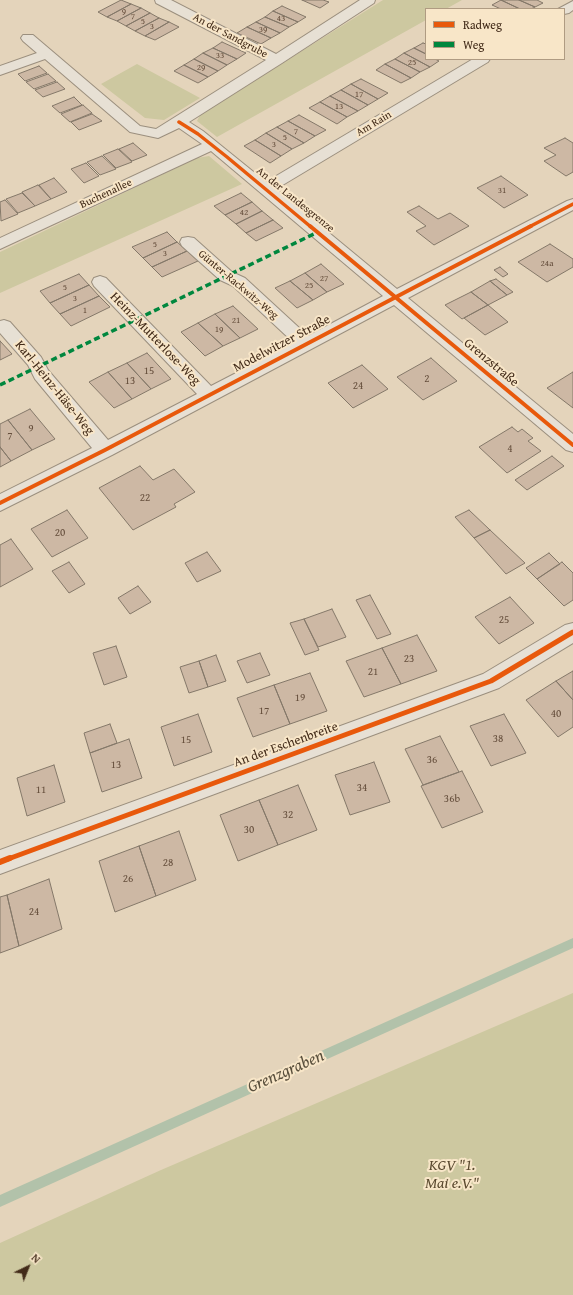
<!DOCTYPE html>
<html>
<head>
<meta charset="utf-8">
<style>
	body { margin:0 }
	#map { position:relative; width:573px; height:1295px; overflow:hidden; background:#e4d4bb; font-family:"Gentium Book Plus",serif }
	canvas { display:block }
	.legend { position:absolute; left:425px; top:8px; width:140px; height:52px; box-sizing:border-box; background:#f8e6c8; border:1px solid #af9b82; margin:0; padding:5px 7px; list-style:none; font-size:12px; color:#422b19 }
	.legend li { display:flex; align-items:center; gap:8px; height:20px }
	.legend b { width:20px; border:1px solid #af9b82 }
	.north { position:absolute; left:8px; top:1247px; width:40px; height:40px; -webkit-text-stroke:3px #f8e6c8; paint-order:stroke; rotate:43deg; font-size:11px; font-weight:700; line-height:16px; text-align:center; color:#422b19 }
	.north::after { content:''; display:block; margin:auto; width:14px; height:18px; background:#422b19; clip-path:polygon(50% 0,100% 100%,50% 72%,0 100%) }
</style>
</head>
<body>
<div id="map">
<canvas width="573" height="1295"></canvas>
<ul class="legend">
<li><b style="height:5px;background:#e8590c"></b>Radweg</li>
<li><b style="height:5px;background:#00873e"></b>Weg</li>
</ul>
<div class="north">N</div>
</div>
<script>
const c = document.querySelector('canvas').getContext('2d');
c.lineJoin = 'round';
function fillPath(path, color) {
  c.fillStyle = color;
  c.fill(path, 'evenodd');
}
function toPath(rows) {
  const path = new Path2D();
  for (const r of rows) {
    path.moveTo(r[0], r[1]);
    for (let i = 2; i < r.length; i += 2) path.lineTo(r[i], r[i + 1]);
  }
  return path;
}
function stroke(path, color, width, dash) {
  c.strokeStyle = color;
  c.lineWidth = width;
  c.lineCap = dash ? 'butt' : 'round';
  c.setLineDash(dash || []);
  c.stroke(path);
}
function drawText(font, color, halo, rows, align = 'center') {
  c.font = font + ' "Gentium Book Plus",serif';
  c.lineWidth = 4;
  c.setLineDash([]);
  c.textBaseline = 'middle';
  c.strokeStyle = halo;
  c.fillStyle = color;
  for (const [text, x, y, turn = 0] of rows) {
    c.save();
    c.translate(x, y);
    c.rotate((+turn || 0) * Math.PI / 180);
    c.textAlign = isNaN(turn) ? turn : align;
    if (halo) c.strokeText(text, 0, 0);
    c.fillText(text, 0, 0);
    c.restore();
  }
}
const green = toPath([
	[383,0,462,0,446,9,426,9,426,20,217,137,197,121,200,115],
	[137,64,200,98,164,120,145,118,101,84],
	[209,156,242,184,0,293,0,252,197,158],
	[573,993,573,1295,0,1295,0,1243,161,1170]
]);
const stream = toPath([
	[573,938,573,948,0,1207,0,1195,573,938]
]);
const building = toPath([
	[121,0,131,4,107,17,98,12,121,0],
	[302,0,323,0,329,2,320,8,302,0],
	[501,0,520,9,501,9,492,5,501,0],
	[501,0,519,0,535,7,531,9,520,9,501,0],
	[519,0,537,0,543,3,535,7,519,0],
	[131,4,141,8,117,21,107,17,131,4],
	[282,6,306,17,298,22,273,11,282,6],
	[141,8,150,13,126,26,117,21,141,8],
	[273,11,298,22,289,27,265,17,273,11],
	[150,13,159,18,135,31,126,26,150,13],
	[265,17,289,27,280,33,256,22,265,17],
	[159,18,169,22,145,36,135,31,159,18],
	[169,22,179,27,155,40,145,36,169,22],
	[256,22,280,33,271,38,247,27,256,22],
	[247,27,271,38,261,44,237,33,247,27],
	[222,42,246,53,237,59,213,48,222,42],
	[423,43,426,44,426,54,414,48,423,43],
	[213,48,237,59,227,65,203,53,213,48],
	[414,48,426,54,426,59,435,59,439,61,430,67,404,53,414,48],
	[203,53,227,65,218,71,194,59,203,53],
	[404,53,430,67,420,72,395,59,404,53],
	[194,59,218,71,208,77,184,65,194,59],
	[395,59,420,72,411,78,385,64,395,59],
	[385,64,411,78,401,83,376,70,385,64],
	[184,65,208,77,198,83,174,71,184,65],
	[39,66,47,73,25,81,18,74,39,66],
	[48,74,56,81,34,89,26,82,48,74],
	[361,79,388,93,378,99,351,84,361,79],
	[57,82,65,89,43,97,35,90,57,82],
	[351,84,378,99,368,105,341,90,351,84],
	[341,90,368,105,358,111,330,96,341,90],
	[330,96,358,111,347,117,320,102,330,96],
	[74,97,82,105,60,113,52,106,74,97],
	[320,102,347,117,337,124,309,108,320,102],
	[83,105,92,113,70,122,61,114,83,105],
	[92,114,102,121,79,130,71,122,92,114],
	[299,115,326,130,315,136,288,121,299,115],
	[288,121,315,136,304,143,277,127,288,121],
	[277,127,304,143,292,149,266,133,277,127],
	[266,133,292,149,281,156,255,140,266,133],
	[565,138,573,143,573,172,566,176,544,161,556,155,544,148,565,138],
	[255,140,281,156,270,163,244,146,255,140],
	[133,143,147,155,132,161,119,149,133,143],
	[118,149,132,162,116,168,103,155,118,149],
	[102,156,116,169,100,175,87,162,102,156],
	[86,163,99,176,84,183,71,169,86,163],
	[501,176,528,195,504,208,477,188,501,176],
	[54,178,67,192,51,199,39,185,54,178],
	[38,185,51,199,35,206,22,192,38,185],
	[22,193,35,206,18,213,6,199,22,193],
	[241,193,252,202,225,215,214,206,241,193],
	[5,200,18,214,1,221,0,202,5,200],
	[252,202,262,211,236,224,225,215,252,202],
	[419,206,438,219,450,213,469,226,434,245,416,231,426,226,407,212,419,206],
	[262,211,273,220,246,233,236,224,262,211],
	[273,220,283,228,256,241,246,233,273,220],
	[167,232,177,242,143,258,132,247,167,232],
	[177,242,187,251,152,267,143,258,177,242],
	[550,244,573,259,573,267,547,282,518,262,550,244],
	[187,251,198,261,162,277,152,267,187,251],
	[321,264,344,284,327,292,305,273,321,264],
	[500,267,508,274,503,277,494,270,500,267],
	[305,273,327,292,313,300,290,281,305,273],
	[79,274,89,285,50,303,40,291,79,274],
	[496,279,513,292,507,295,490,281,496,279],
	[290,281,313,300,297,308,275,288,290,281],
	[490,281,507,295,488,305,471,292,490,281],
	[89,285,99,296,60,314,50,303,89,285],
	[471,292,488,305,462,319,445,305,471,292],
	[99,296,110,307,71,326,60,314,99,296],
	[488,305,508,322,485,335,464,318,488,305],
	[233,306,258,329,240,338,215,314,233,306],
	[215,314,240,338,223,346,198,323,215,314],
	[198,323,223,346,205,356,181,332,198,323],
	[0,341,12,354,0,360,0,341],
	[147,353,171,379,151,389,127,363,147,353],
	[431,358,457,381,423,400,397,377,431,358],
	[127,363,151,389,132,399,108,372,127,363],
	[362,365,388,389,353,408,328,383,362,365],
	[108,372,132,399,114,408,89,382,108,372],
	[573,372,573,408,547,388,573,372],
	[30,409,55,439,32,450,8,420,30,409],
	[8,420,32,450,11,461,0,447,0,424,8,420],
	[512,427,518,432,522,429,533,438,528,441,541,451,507,473,479,447,512,427],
	[0,447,11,461,0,467,0,447],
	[552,456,564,466,527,490,515,480,552,456],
	[140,466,153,480,174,469,195,492,174,504,176,507,133,530,99,488,140,466],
	[67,510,88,538,52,557,31,529,67,510],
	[469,510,490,530,474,538,455,517,469,510],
	[490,530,525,563,506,574,474,538,490,530],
	[11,539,33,569,0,587,0,545,11,539],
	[207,552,221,571,197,582,185,563,207,552],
	[549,553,560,564,537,579,526,568,549,553],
	[69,562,85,584,69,593,52,571,69,562],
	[562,562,573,573,573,600,564,606,537,579,562,562],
	[138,586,151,602,130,614,118,598,138,586],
	[370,595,391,634,377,639,356,600,370,595],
	[510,597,534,623,499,644,475,617,510,597],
	[332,609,346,637,318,647,304,619,332,609],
	[304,619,319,650,305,655,290,623,304,619],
	[417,635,437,671,401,684,382,648,417,635],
	[116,646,127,677,104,685,93,653,116,646],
	[382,648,401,684,364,697,346,661,382,648],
	[260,653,270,675,247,683,237,661,260,653],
	[216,655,226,681,208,687,199,661,216,655],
	[199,661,208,687,189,693,180,667,199,661],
	[573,671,573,700,556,681,573,671],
	[310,673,327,711,290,724,274,685,310,673],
	[556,681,573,700,573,727,558,737,526,700,556,681],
	[274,685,290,724,253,737,237,698,274,685],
	[198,714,212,752,174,766,161,727,198,714],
	[504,714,526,753,491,766,470,726,504,714],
	[110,724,117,743,90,753,84,733,110,724],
	[440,736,459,772,423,785,405,749,440,736],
	[129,739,142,778,102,792,90,753,129,739],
	[374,762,390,802,350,815,335,775,374,762],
	[54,765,65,802,27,816,17,778,54,765],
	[462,771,483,812,442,828,421,786,462,771],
	[298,785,317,830,278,845,259,800,298,785],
	[259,800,278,845,238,861,220,815,259,800],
	[179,831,196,880,156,896,139,846,179,831],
	[139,846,156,896,115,912,99,861,139,846],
	[49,879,62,929,19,946,7,895,49,879],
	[7,895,19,946,0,953,0,897,7,895]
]);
const street = toPath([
	[155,0,171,0,276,54,360,0,375,0,374,3,282,63,189,122,203,131,266,182,473,59,490,59,488,62,276,189,397,289,567,201,573,199,573,210,408,298,573,434,573,452,566,450,394,305,112,455,0,511,0,494,92,448,35,379,28,365,0,333,0,321,4,320,10,322,41,357,48,370,108,440,197,394,94,286,92,282,94,278,100,276,106,278,211,386,294,343,233,286,220,280,182,246,180,242,182,238,188,237,194,238,232,272,245,278,308,336,383,296,211,151,0,249,0,238,202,144,179,128,158,138,130,132,45,59,0,75,0,66,37,53,23,41,21,38,23,35,33,35,140,126,156,129,266,60,156,3,155,0],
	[573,1,573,10,569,13,564,14,564,9,558,9,573,1],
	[573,623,573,643,499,688,0,874,0,850,483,674,565,625,573,623]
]);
const quiet = toPath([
	[0,385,318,232]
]);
const cyclewayFar3 = toPath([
	[179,122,198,134,227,157,311,227],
	[529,227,573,204]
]);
const cyclewayFar2 = toPath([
	[310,226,573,445],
	[0,503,105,450,531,226]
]);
const cyclewayFar1 = toPath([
	[8,859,491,681,573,632]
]);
const cycleway = toPath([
	[0,862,10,858]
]);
const farNumbernames = [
	["9",124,12],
	["7",133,17],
	["43",281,19],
	["5",143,22],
	["3",152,27],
	["39",263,30],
	["33",220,56],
	["25",412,63],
	["29",201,68],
	["17",359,95],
	["13",339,107],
	["7",296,132],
	["5",285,138],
	["3",274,145],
	["31",502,191],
	["42",244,213],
	["5",155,245],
	["3",165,254],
	["24a",547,264],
	["27",324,279],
	["25",309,286],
	["5",65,288],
	["3",75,299],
	["1",85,311],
	["21",236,321],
	["19",219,330]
];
const farStreetnames = [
	["An der Sandgrube",230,36,28],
	["Am Rain",374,124,-31],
	["Buchenallee",106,194,-25],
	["An der Landesgrenze",295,200,39],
	["Günter-Rackwitz-Weg",238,285,40]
];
const numberNames = [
	["15",149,371],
	["2",427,379],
	["13",130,381],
	["24",358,386],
	["9",31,429],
	["7",10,436],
	["4",510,449],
	["22",145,498],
	["20",60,533],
	["25",504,620],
	["23",409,659],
	["21",373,672],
	["19",300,698],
	["17",264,711],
	["40",556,714],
	["38",498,739],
	["15",186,740],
	["36",432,760],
	["13",116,765],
	["34",362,788],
	["11",41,790],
	["36b",452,799],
	["32",288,815],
	["30",249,830],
	["28",168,863],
	["26",128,879],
	["24",34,912]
];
const streetNames = [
	["Heinz-Mutterlose-Weg",155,339,46],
	["Modelwitzer Straße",282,344,-28],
	["Grenzstraße",491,363,40],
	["Karl-Heinz-Häse-Weg",54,388,51],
	["An der Eschenbreite",286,745,-20]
];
const nearParknames = [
	["KGV \"1.",452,1166],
	["Mai e.V.\"",452,1184]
];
const nearWaternames = [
	["Grenzgraben",286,1072,-24]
];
fillPath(green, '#cdc8a0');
fillPath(stream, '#b2c2aa');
fillPath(building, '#cdb8a4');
stroke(building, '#847869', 1);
stroke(street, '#9b8f7e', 2);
fillPath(street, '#e7e0d4');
stroke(quiet, '#00873e', 3.5, [6, 3.5]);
stroke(cyclewayFar3, '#e8590c', 3.5);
stroke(cyclewayFar2, '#e8590c', 4);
stroke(cyclewayFar1, '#e8590c', 5);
stroke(cycleway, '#e8590c', 6);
drawText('9px', '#654e3c', null, farNumbernames);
drawText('11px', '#422b19', '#f8e6c8', farStreetnames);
drawText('11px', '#654e3c', null, numberNames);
drawText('13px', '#422b19', '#f8e6c8', streetNames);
drawText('italic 16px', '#5a492f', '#f8e6c8', nearParknames);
drawText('italic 17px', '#594f3c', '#f8e6c8', nearWaternames);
</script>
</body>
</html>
